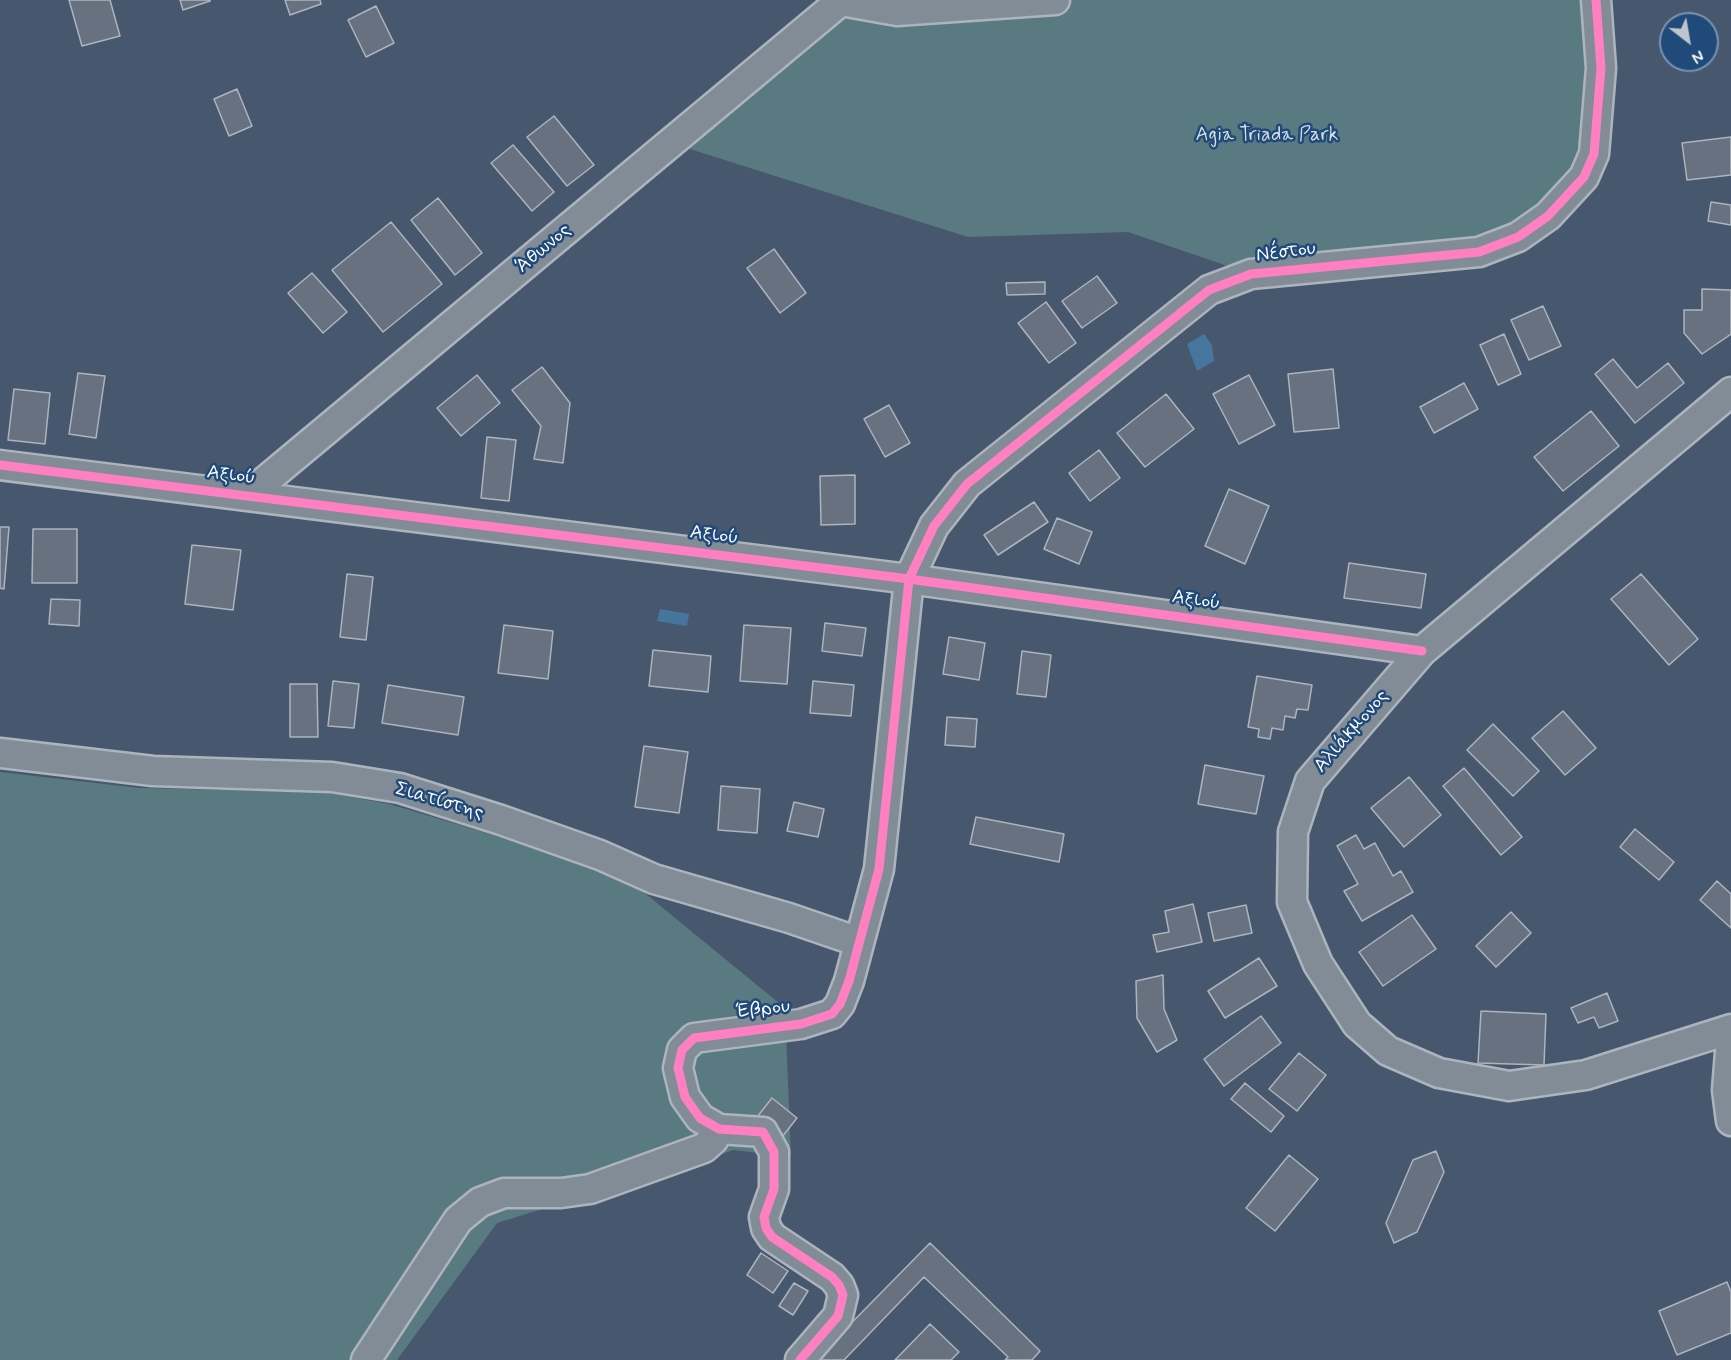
<!DOCTYPE html>
<html>
<head>
<meta charset="utf-8">
<style>
	body { margin:0 }
	#map { position:relative; width:1731px; height:1360px; overflow:hidden; background:#47586e; font-family:Mynerve,sans-serif }
	canvas { display:block }
	.north { position:absolute; left:1659px; top:12px; width:60px; height:60px; box-sizing:border-box; background:#1f4a7a; border:2px solid #7992af; border-radius:50%; rotate:149deg; font-size:16px; font-weight:700; line-height:24px; text-align:center; color:#fff }
	.north::after { content:''; display:block; margin:auto; width:21px; height:27px; background:#bfc5cc; clip-path:polygon(50% 0,100% 100%,50% 72%,0 100%) }
</style>
</head>
<body>
<div id="map">
<canvas width="1731" height="1360"></canvas>
<div class="north">N</div>
</div>
<script>
const c = document.querySelector('canvas').getContext('2d');
c.lineJoin = 'round';
function fillPath(path, color) {
  c.fillStyle = color;
  c.fill(path, 'evenodd');
}
function toPath(rows) {
  const path = new Path2D();
  for (const r of rows) {
    path.moveTo(r[0], r[1]);
    for (let i = 2; i < r.length; i += 2) path.lineTo(r[i], r[i + 1]);
  }
  return path;
}
function stroke(path, color, width, dash) {
  c.strokeStyle = color;
  c.lineWidth = width;
  c.lineCap = dash ? 'butt' : 'round';
  c.setLineDash(dash || []);
  c.stroke(path);
}
function drawText(font, color, halo, rows, align = 'center') {
  c.font = font + ' Mynerve,sans-serif';
  c.lineWidth = 5;
  c.setLineDash([]);
  c.textBaseline = 'middle';
  c.strokeStyle = halo;
  c.fillStyle = color;
  for (const [text, x, y, turn = 0] of rows) {
    c.save();
    c.translate(x, y);
    c.rotate((+turn || 0) * Math.PI / 180);
    c.textAlign = isNaN(turn) ? turn : align;
    if (halo) c.strokeText(text, 0, 0);
    c.fillText(text, 0, 0);
    c.restore();
  }
}
const green = toPath([
	[842,0,1596,0,1594,154,1518,237,1251,274,1128,232,968,237,671,143],
	[0,772,139,788,323,792,389,804,619,872,785,1008,791,1157,734,1150,497,1223,397,1360,0,1360]
]);
const water = toPath([
	[1204,334,1212,345,1214,361,1197,371,1187,344],
	[660,609,689,614,687,626,657,621]
]);
const building = toPath([
	[69,0,110,0,120,36,82,46,69,0],
	[180,0,210,0,210,1,183,10,180,0],
	[285,0,320,0,321,4,290,15,285,0],
	[376,6,394,43,366,57,348,20,376,6],
	[237,89,252,126,229,136,214,99,237,89],
	[554,116,594,165,567,186,527,137,554,116],
	[1731,137,1731,175,1687,180,1682,143,1731,137],
	[513,145,554,192,532,211,491,163,513,145],
	[438,198,482,253,455,275,411,220,438,198],
	[1711,202,1731,205,1731,225,1708,221,1711,202],
	[391,222,442,284,383,332,332,270,391,222],
	[774,249,806,293,780,313,747,268,774,249],
	[312,273,347,312,323,333,288,293,312,273],
	[1097,276,1117,303,1082,328,1062,301,1097,276],
	[1045,282,1045,294,1007,295,1006,283,1045,282],
	[1702,289,1731,290,1731,334,1702,354,1684,333,1684,310,1702,310,1702,289],
	[1046,302,1076,343,1049,363,1018,323,1046,302],
	[1543,306,1561,346,1529,360,1511,320,1543,306],
	[1504,334,1521,374,1498,385,1480,345,1504,334],
	[1613,359,1637,388,1668,363,1684,383,1635,423,1595,374,1613,359],
	[542,367,570,403,563,463,534,459,541,426,512,390,542,367],
	[1333,369,1339,428,1294,432,1288,374,1333,369],
	[78,373,105,376,96,438,69,434,78,373],
	[477,375,500,403,461,436,437,408,477,375],
	[1249,375,1275,425,1239,444,1213,394,1249,375],
	[1464,383,1478,409,1434,433,1420,407,1464,383],
	[14,389,50,393,45,444,8,440,14,389],
	[1166,394,1194,429,1145,467,1117,433,1166,394],
	[889,405,910,443,885,457,864,419,889,405],
	[1591,411,1619,446,1563,491,1534,457,1591,411],
	[487,437,516,440,509,501,481,498,487,437],
	[1099,450,1120,478,1090,501,1069,473,1099,450],
	[855,475,855,524,821,525,820,476,855,475],
	[1229,489,1269,506,1245,564,1205,546,1229,489],
	[1034,502,1048,522,998,555,984,535,1034,502],
	[1057,518,1092,532,1079,564,1044,549,1057,518],
	[0,527,9,527,4,589,0,588,0,527],
	[33,529,77,529,77,583,32,583,33,529],
	[192,545,241,550,233,610,185,604,192,545],
	[1349,563,1426,574,1421,608,1344,598,1349,563],
	[347,574,373,577,366,640,340,637,347,574],
	[1641,574,1698,639,1669,665,1611,599,1641,574],
	[51,599,80,600,79,626,49,624,51,599],
	[825,623,866,628,862,656,822,651,825,623],
	[504,625,553,631,548,679,498,673,504,625],
	[744,625,791,628,787,684,740,681,744,625],
	[949,637,985,643,979,680,943,674,949,637],
	[653,650,711,656,708,692,649,686,653,650],
	[1022,651,1051,655,1046,697,1017,694,1022,651],
	[1257,676,1312,685,1308,710,1297,709,1295,718,1285,716,1283,730,1272,728,1270,739,1258,737,1259,729,1248,727,1257,676],
	[333,681,359,684,354,728,328,726,333,681],
	[813,681,854,685,851,716,810,713,813,681],
	[290,684,317,684,318,737,290,737,290,684],
	[388,685,464,697,458,735,382,723,388,685],
	[1563,711,1596,748,1565,775,1532,738,1563,711],
	[947,717,977,719,975,747,945,745,947,717],
	[1493,724,1539,771,1513,796,1467,750,1493,724],
	[644,746,688,752,679,813,635,807,644,746],
	[1205,765,1264,776,1256,814,1198,804,1205,765],
	[1464,768,1522,837,1501,855,1443,786,1464,768],
	[1409,777,1441,815,1404,847,1371,808,1409,777],
	[721,786,760,789,757,833,718,830,721,786],
	[794,802,824,809,818,837,787,831,794,802],
	[976,817,1064,834,1059,862,970,844,976,817],
	[1635,829,1674,862,1659,880,1620,847,1635,829],
	[1356,835,1364,849,1375,843,1393,876,1401,871,1413,892,1362,921,1344,891,1358,884,1337,846,1356,835],
	[1717,881,1731,894,1731,928,1700,900,1717,881],
	[1193,904,1202,942,1157,952,1153,935,1169,932,1165,911,1193,904],
	[1246,905,1252,933,1214,941,1208,913,1246,905],
	[1511,912,1531,933,1496,967,1476,946,1511,912],
	[1412,915,1436,949,1383,986,1359,952,1412,915],
	[1259,958,1277,986,1225,1018,1208,991,1259,958],
	[1163,975,1164,1009,1177,1040,1157,1052,1137,1018,1136,981,1163,975],
	[1607,993,1618,1021,1599,1028,1594,1017,1578,1023,1571,1008,1607,993],
	[1481,1011,1546,1014,1544,1065,1478,1063,1481,1011],
	[1261,1016,1281,1043,1224,1086,1204,1059,1261,1016],
	[1299,1053,1326,1075,1297,1111,1269,1089,1299,1053],
	[1245,1083,1284,1116,1271,1132,1231,1099,1245,1083],
	[772,1098,797,1118,782,1137,757,1117,772,1098],
	[1436,1151,1444,1172,1417,1232,1394,1243,1386,1223,1413,1160,1436,1151],
	[1289,1155,1318,1179,1275,1231,1246,1208,1289,1155],
	[930,1243,1040,1351,1032,1360,1005,1360,1008,1357,924,1277,844,1360,815,1360,930,1243],
	[761,1253,788,1271,773,1293,747,1275,761,1253],
	[1727,1282,1731,1292,1731,1333,1677,1355,1659,1311,1727,1282],
	[794,1283,808,1291,793,1315,779,1306,794,1283],
	[930,1324,959,1352,951,1360,895,1360,930,1324]
]);
const minor = toPath([
	[841,1,897,11,1055,0],
	[1731,392,1422,651,1310,781,1293,832,1292,902,1318,964,1357,1024,1388,1051,1439,1073,1509,1086,1586,1075,1731,1029],
	[0,465,909,579,1422,651],
	[247,496,842,0],
	[0,753,153,771,332,777,400,788,501,820,600,855,654,879,789,918,859,942],
	[1731,1040,1727,1090,1731,1121],
	[366,1360,458,1220,480,1202,504,1193,561,1193,590,1189,704,1148,713,1140,719,1129],
	[800,1360,838,1316,843,1295,839,1285,832,1277,772,1237,766,1228,764,1217,774,1189,774,1152,763,1132,719,1129,700,1118,685,1097,678,1068,682,1050,694,1038,801,1024,832,1014,840,1004,849,981,879,869,909,579,934,526,967,484,1209,290,1251,274,1479,252,1518,237,1548,216,1584,177,1594,154,1601,68,1596,0]
]);
const cycleway = toPath([
	[0,465,909,579,1422,651],
	[800,1360,838,1316,843,1295,839,1285,832,1277,772,1237,766,1228,764,1217,774,1189,774,1152,763,1132,719,1129,700,1118,685,1097,678,1068,682,1050,694,1038,801,1024,832,1014,840,1004,849,981,879,869,909,579,934,526,967,484,1209,290,1251,274,1479,252,1518,237,1548,216,1584,177,1594,154,1601,68,1596,0]
]);
const parkNames = [
	["Agia Triada Park",1267,136]
];
const streetNames = [
	["Άθωνος",544,249,-40],
	["Νέστου",1286,253,-7],
	["Αξιού",231,476,7],
	["Αξιού",714,536,7],
	["Αξιού",1196,601,8],
	["Αλιάκμονος",1352,732,-49],
	["Σιατίστης",439,802,16],
	["Έβρου",763,1010,-6]
];
fillPath(green, '#5a7a81');
fillPath(water, '#46769e');
fillPath(building, '#68717f');
stroke(building, '#acb4be', 1.5);
stroke(minor, '#acb4be', 33);
stroke(minor, '#828c97', 28);
stroke(cycleway, '#ff80c0', 9);
drawText('20px', '#d6dfe0', '#1f4a7a', parkNames);
drawText('20px', '#fff', '#1f4a7a', streetNames);
</script>
</body>
</html>
